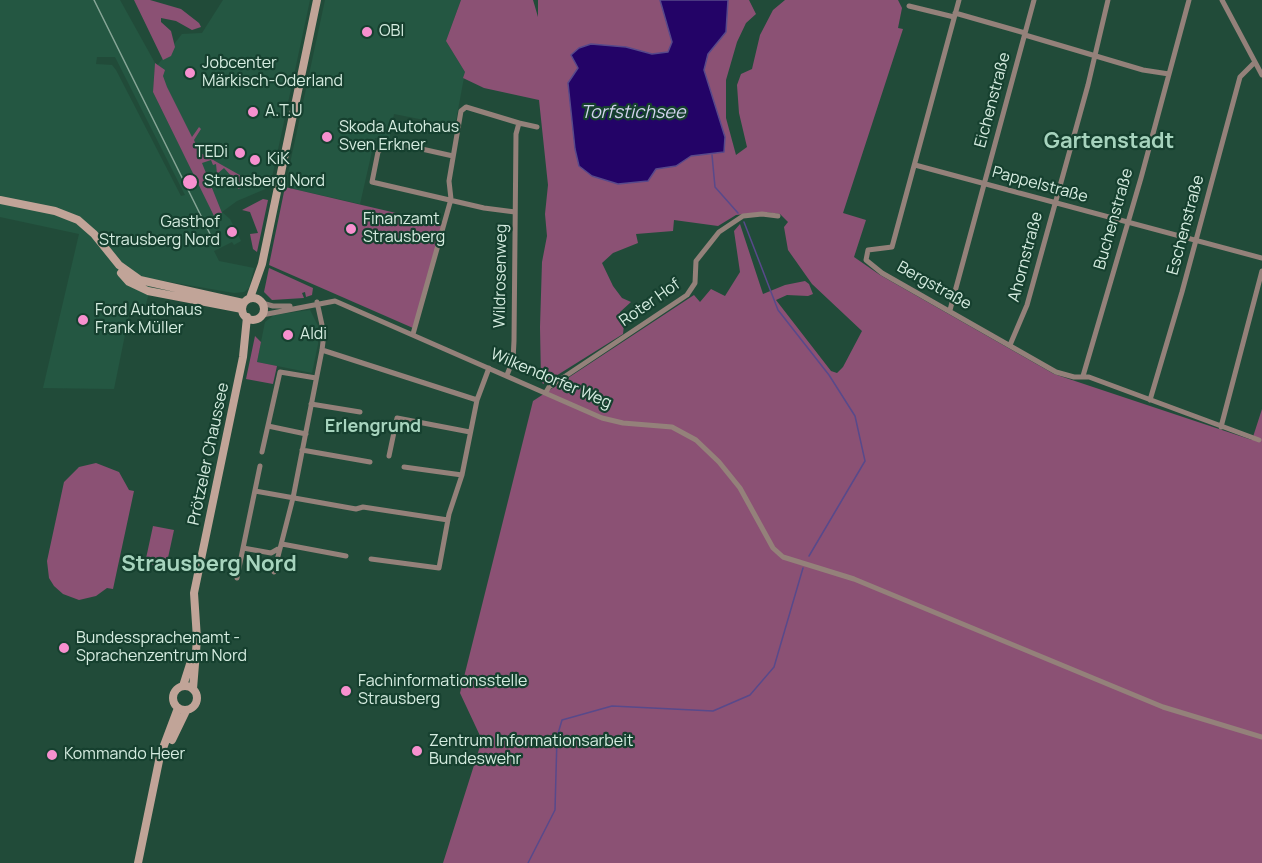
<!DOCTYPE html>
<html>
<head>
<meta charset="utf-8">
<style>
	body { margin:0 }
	canvas { display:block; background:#214b39 }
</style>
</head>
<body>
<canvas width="1262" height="863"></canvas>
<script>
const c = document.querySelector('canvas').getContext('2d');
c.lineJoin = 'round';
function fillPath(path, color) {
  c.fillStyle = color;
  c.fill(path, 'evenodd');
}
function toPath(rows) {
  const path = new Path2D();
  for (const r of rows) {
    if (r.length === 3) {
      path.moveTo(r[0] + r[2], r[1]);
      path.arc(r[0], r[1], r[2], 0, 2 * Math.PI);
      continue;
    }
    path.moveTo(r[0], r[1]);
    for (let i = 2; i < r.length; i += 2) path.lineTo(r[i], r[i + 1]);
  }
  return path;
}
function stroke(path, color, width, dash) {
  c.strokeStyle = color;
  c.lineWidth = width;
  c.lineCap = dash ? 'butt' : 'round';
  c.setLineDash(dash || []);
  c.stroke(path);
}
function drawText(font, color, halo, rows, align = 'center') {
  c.font = font + ' Manrope,sans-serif';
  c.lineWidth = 4.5;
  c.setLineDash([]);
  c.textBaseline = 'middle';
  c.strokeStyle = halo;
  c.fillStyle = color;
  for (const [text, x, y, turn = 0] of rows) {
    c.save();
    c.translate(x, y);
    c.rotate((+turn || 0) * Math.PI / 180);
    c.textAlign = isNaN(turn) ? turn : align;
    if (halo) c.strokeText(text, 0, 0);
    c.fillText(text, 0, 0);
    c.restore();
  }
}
const built = toPath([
	[0,0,120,0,155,63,153,92,215,216,156,67,182,34,202,33,223,0,310,0,270,187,237,201,222,212,230,219,241,241,234,245,232,242,214,251,219,261,254,268,249,288,244,292,234,293,153,279,145,307,131,305,114,389,43,388,79,234,0,217],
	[97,57,115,57,185,195,181,196,116,70,112,65,96,64],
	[325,0,461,0,446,41,465,72,455,126,394,114,389,140,375,138,360,204,285,187],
	[310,310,318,326,318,344,312,373,257,362,265,322,274,315]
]);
const green = toPath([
	[134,0,150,0,181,9,199,23,201,27,192,30,176,21,161,18,161,22,171,31,175,47,171,56,163,60],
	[461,0,533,0,538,17,538,0,660,0,672,42,668,53,652,54,633,49,578,68,568,83,575,149,656,169,691,156,724,152,725,137,718,121,708,117,694,101,722,0,749,0,756,14,746,23,737,42,726,80,726,118,736,155,747,147,739,113,737,85,741,74,752,69,760,35,773,10,785,0,898,0,902,8,898,28,903,29,843,213,866,220,854,257,880,275,1054,374,1252,440,1262,409,1262,863,443,863,482,740,460,693,533,401,694,295,700,302,711,289,725,296,740,272,734,231,740,224,763,294,785,285,805,281,809,284,813,294,808,296,787,295,776,300,831,371,837,373,843,367,862,331,812,284,788,250,784,227,788,222,780,214,765,212,736,215,718,226,674,220,673,231,636,234,638,243,613,253,602,263,613,286,622,298,631,302,620,312,624,325,623,334,543,384,541,380,540,327,542,262,547,236,545,214,548,185,539,100,484,88,463,78,465,72,446,41],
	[155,63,165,70,163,76,167,87,192,137,199,127,201,129,194,140,199,152,252,182,247,185,245,182,240,184,241,188,238,189,236,177,233,178,224,168,217,174,216,164,213,165,211,160,202,163,222,213,214,216,153,92],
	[285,187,443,224,413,328,269,265],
	[263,199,268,200,257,252,253,249,250,234,258,233,250,212,242,210],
	[269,268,313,288,312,295,306,297,305,292,302,293,304,298,272,300,264,292],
	[255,336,261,342,257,362,277,366,273,384,246,379],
	[96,463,119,472,129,490,134,491,113,589,107,588,96,596,79,600,63,594,54,586,49,578,47,561,64,482,79,467],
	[153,526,174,530,166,567,145,563]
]);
const water = toPath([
	[660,0,728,0,726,32,708,54,704,70,725,137,724,152,691,156,676,166,656,169,648,181,618,184,592,176,579,166,575,149,568,83,578,68,571,55,579,48,591,44,626,47,652,54,668,52,672,42,660,0]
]);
const stream = toPath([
	[712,155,715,187,738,213],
	[744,222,778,310,829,375,855,416,865,461,809,556],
	[528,863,555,810,557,737,562,720,612,706,713,711,750,695,774,667,803,568]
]);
const street = toPath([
	[959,0,892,247,868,250,866,260,882,273,1056,372,1074,377,1089,377,1259,440],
	[1222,0,1262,75],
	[909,6,954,17],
	[955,13,1025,33],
	[1025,35,1143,70,1169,74],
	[519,123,537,127],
	[453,156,395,143,385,145,378,152,372,182,484,208,515,212],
	[915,165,1262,258],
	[262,303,273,306,290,306],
	[950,310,1034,0],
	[262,315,335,301,602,418,623,423,672,427,696,440,719,462,740,488,773,548,783,557,854,579,1163,707,1262,737],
	[413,334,451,199,449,181,461,111,466,107,519,123,516,134,514,341,513,360,507,375],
	[1010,345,1027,305,1088,85,1108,0],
	[322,350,477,400],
	[1083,376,1141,178,1189,0],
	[546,392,549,387,687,295,695,283,696,261,719,232,743,216,762,214,778,216],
	[1150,400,1182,292,1240,77,1255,62],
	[311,404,360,412],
	[268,426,306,434],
	[1221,427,1262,271],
	[302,450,370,462],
	[262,452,280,372,316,378],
	[389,456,397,418,470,432],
	[260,466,243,548,271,553,278,549],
	[404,467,462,475],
	[255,491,356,509,363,507,448,520],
	[282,544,346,556],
	[371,559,439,568,449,514,462,475,477,400,489,368],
	[274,572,293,498,322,350,324,334,317,302],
	[237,578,243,548]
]);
const secondary = toPath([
	[0,200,55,211,78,220,94,234,119,265,140,280,243,303],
	[121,273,129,282,148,291,242,309],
	[250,298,262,264,317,0],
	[253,309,11],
	[185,698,12],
	[183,686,191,661],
	[193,689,197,639,194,593,243,357,247,317],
	[172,740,186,711],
	[138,863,160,756,178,708]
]);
const tram = toPath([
	[94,0,213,240]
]);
const markers = [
	[367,32,6,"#f790cf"],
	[190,73,6,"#f790cf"],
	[253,112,6,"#f790cf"],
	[327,137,6,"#f790cf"],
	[240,153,6,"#f790cf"],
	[255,160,6,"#f790cf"],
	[190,182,8,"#f790cf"],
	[351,229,6,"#f790cf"],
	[232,232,6,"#f790cf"],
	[83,320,6,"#f790cf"],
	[288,335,6,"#f790cf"],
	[64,648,6,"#f790cf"],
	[346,691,6,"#f790cf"],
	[417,751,6,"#f790cf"],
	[52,755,6,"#f790cf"]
];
const poiNames = [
	["OBI",379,32],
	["Jobcenter",202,64],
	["Märkisch-Oderland",202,82],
	["A.T.U",265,112],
	["Skoda Autohaus",339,128],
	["Sven Erkner",339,146],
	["TEDi",228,153,"right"],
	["KiK",267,160],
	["Strausberg Nord",204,182],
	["Finanzamt",363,220],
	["Strausberg",363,238],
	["Gasthof",220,223,"right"],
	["Strausberg Nord",220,241,"right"],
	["Ford Autohaus",95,311],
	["Frank Müller",95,329],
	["Aldi",300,335],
	["Bundessprachenamt -",76,639],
	["Sprachenzentrum Nord",76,657],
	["Fachinformationsstelle",358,682],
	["Strausberg",358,700],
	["Zentrum Informationsarbeit",429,742],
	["Bundeswehr",429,760],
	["Kommando Heer",64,755]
];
const streetNames = [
	["Eichenstraße",993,100,-75],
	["Pappelstraße",1040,185,15],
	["Buchenstraße",1114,219,-74],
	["Eschenstraße",1186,225,-75],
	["Ahornstraße",1026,257,-75],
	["Wildrosenweg",501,276,-89],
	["Bergstraße",934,286,29],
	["Roter Hof",650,303,-35],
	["Wilkendorfer Weg",551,379,23],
	["Prötzeler Chaussee",209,454,-78]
];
const waterNames = [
	["Torfstichsee",633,113]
];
const neighbourhoodNames = [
	["Erlengrund",373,427]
];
const districtNames = [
	["Gartenstadt",1109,142],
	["Strausberg Nord",209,565]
];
fillPath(built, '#245742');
fillPath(green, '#8b5174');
fillPath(water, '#230367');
stroke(water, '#58498b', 1.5);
stroke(stream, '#58498b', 1.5);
stroke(street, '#94817a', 5);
stroke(secondary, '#c1a498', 8);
stroke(tram, '#86a596', 1.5);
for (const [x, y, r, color] of markers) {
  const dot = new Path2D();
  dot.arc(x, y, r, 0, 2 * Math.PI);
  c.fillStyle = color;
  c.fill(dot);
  stroke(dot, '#16402f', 2);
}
drawText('16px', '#d5ece0', '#16402f', poiNames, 'left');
drawText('16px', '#d5ece0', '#16402f', streetNames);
drawText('italic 18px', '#d1d2ec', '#16402f', waterNames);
drawText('bold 18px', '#a7d4be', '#16402f', neighbourhoodNames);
drawText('bold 22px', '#a7d4be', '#16402f', districtNames);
</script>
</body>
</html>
